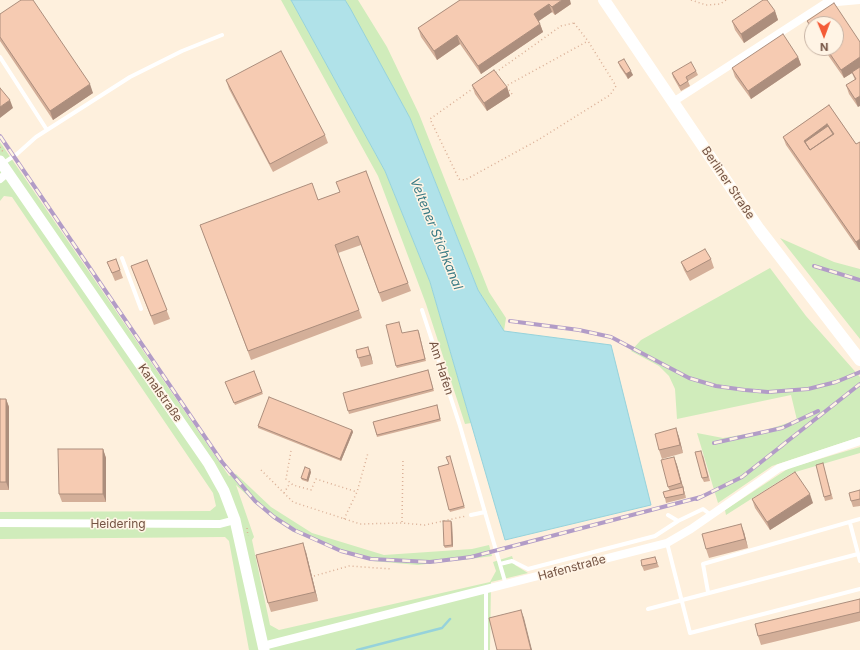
<!DOCTYPE html>
<html>
<head>
<meta charset="utf-8">
<style>
	body { margin:0 }
	#map { position:relative; width:860px; height:650px; overflow:hidden; background:#fef0dd; font-family:Inter,sans-serif }
	canvas { display:block }
	.north { position:absolute; left:804px; top:16px; width:40px; height:40px; box-sizing:border-box; background:#fff4e5; border:1px solid #c8b4a5; border-radius:50%; rotate:179deg; font-size:11px; font-weight:700; line-height:16px; text-align:center; color:#755444 }
	.north::after { content:''; display:block; margin:auto; width:14px; height:18px; background:#f45b36; clip-path:polygon(50% 0,100% 100%,50% 72%,0 100%) }
</style>
</head>
<body>
<div id="map">
<canvas width="860" height="650"></canvas>
<div class="north">N</div>
</div>
<script>
const c = document.querySelector('canvas').getContext('2d');
c.lineJoin = 'round';
function fillPath(path, color) {
  c.fillStyle = color;
  c.fill(path, 'evenodd');
}
function toPath(rows) {
  const path = new Path2D();
  for (const r of rows) {
    path.moveTo(r[0], r[1]);
    for (let i = 2; i < r.length; i += 2) path.lineTo(r[i], r[i + 1]);
  }
  return path;
}
function stroke(path, color, width, dash) {
  c.strokeStyle = color;
  c.lineWidth = width;
  c.lineCap = dash ? 'butt' : 'round';
  c.setLineDash(dash || []);
  c.stroke(path);
}
function drawText(font, color, halo, rows, align = 'center') {
  c.font = font + ' Inter,sans-serif';
  c.lineWidth = 3;
  c.setLineDash([]);
  c.textBaseline = 'middle';
  c.strokeStyle = halo;
  c.fillStyle = color;
  for (const [text, x, y, turn = 0] of rows) {
    c.save();
    c.translate(x, y);
    c.rotate((+turn || 0) * Math.PI / 180);
    c.textAlign = isNaN(turn) ? turn : align;
    if (halo) c.strokeText(text, 0, 0);
    c.fillText(text, 0, 0);
    c.restore();
  }
}
const green = toPath([
	[281,0,291,0,385,171,430,282,471,423,465,424,426,304,378,176],
	[345,0,358,0,387,47,419,114,489,292,506,318,504,331,478,290,410,118],
	[0,142,229,476,236,474,271,507,312,533,384,555,472,549,489,545,492,556,470,559,418,565,372,561,342,552,294,532,272,518,236,485,254,537,252,540,270,625,279,630,490,582,496,571,493,562,512,556,515,565,528,573,491,582,490,650,249,650,229,541,225,537,0,539,0,512,210,511,216,506,213,493,12,197,4,196,0,201],
	[780,238,834,262,860,269,860,339],
	[770,268,806,316,860,377,860,437,772,466,718,503,697,433,723,438,763,431,797,420,791,395,677,419,675,389,669,376,659,366,631,351,641,340],
	[860,447,860,453,792,473,726,515,725,510,789,468]
]);
const water = toPath([
	[291,0,345,0,350,8,410,118,478,290,504,331,611,345,651,505,505,540,430,282,385,171,291,0]
]);
const stream = toPath([
	[357,650,442,628,450,619]
]);
const path = toPath([
	[691,0,706,5,720,4,726,0],
	[574,23,588,41,616,86,610,95,538,140,465,180,459,179,430,119,561,26,574,23],
	[512,94,506,86,588,41],
	[0,147,3,152],
	[291,451,286,479,293,485,311,490,316,479,357,492],
	[261,470,293,502,360,524,402,523,425,525,466,516],
	[284,493,290,483],
	[344,519,357,492,368,453],
	[402,522,403,458],
	[247,528,248,536],
	[314,576,349,566,392,569]
]);
const service = toPath([
	[0,57,47,130],
	[2,164,17,154,36,137,130,77,182,51,222,35],
	[122,258,141,309],
	[422,310,460,426,506,585],
	[471,515,485,512],
	[668,515,678,521,703,509,711,515],
	[850,523,860,561],
	[667,543,690,633,860,589],
	[500,564,512,561,528,569,655,536,678,521],
	[486,591,486,650],
	[708,592,703,564,860,519],
	[648,609,858,554]
]);
const minor = toPath([
	[673,102,826,3,860,0],
	[0,179,8,172],
	[0,523,220,524,235,520],
	[263,646,667,543,691,529,779,468,860,441]
]);
const tertiary = toPath([
	[0,161,209,464,224,491,235,520,264,650]
]);
const secondary = toPath([
	[604,0,759,229,860,360]
]);
const rail = toPath([
	[0,136,222,462,255,501,274,517,294,530,341,551,371,559,430,562,471,557,701,497],
	[814,266,860,280],
	[510,321,579,330,611,337,689,378,716,386,745,390,768,392,808,389,836,382,860,372],
	[714,443,782,428,818,411],
	[780,447,860,384],
	[697,499,742,477,784,444]
]);
const wall = toPath([
	[460,0,571,4,555,15,552,12,539,21,543,32,481,74,460,44,437,60,421,37,418,28],
	[775,11,778,20,744,43,735,30,732,21],
	[0,14,93,93,53,120,0,41],
	[807,21,860,42,858,107,849,94,846,85,855,80,852,73,844,78,823,48,836,48,812,24,812,31,810,29],
	[798,57,801,65,751,99,735,77,732,68],
	[618,62,633,75,628,79,620,67],
	[696,71,698,75,688,81,690,86,681,91,673,77,672,73],
	[226,80,325,135,328,143,273,172,229,89],
	[472,85,507,87,510,96,487,111,475,94],
	[829,105,856,144,860,142,860,250,859,250,786,145,783,137],
	[366,171,411,291,382,302,361,245,338,253,362,318,251,360,200,225,318,200,340,192],
	[116,259,123,278,115,281,107,262],
	[711,259,714,268,690,281,684,270,681,262],
	[147,260,170,319,154,325,131,266],
	[419,332,426,361,397,368,396,366,402,333],
	[356,350,371,355,373,364,361,367],
	[428,370,434,391,349,414,343,393],
	[254,371,263,394,235,405,226,382],
	[0,399,6,399,9,407,9,490,0,490],
	[437,405,441,421,377,437,373,422],
	[258,426,352,430,353,432,341,461,258,428],
	[676,428,679,437,683,453,662,459,659,450],
	[103,449,106,458,106,502,62,502,59,494],
	[703,455,710,481,704,482,702,478],
	[674,457,677,465,686,498,666,503,665,498,670,491,668,487],
	[449,464,465,508,450,512,438,467],
	[824,468,833,499,825,501,824,497],
	[311,472,308,482,302,480,301,478],
	[860,490,860,506,853,507,851,501],
	[752,499,813,503,770,530,755,508],
	[452,523,453,547,445,548,444,546],
	[744,532,748,548,709,558,706,549],
	[306,552,318,601,271,612,268,603],
	[655,557,659,567,644,571,642,566],
	[860,599,860,621,761,645,758,636]
]);
const shadedWall = toPath([
	[562,0,570,0,571,4,555,15,552,7],
	[549,4,552,12,537,22,534,14],
	[775,11,778,20,744,43,741,34],
	[540,24,543,32,481,74,478,66],
	[457,35,460,44,437,60,434,51],
	[798,57,801,65,751,99,748,91],
	[860,57,860,68,844,78,841,70],
	[631,71,633,75,628,79,626,74],
	[90,84,93,93,53,120,50,111],
	[507,87,510,96,487,111,484,103],
	[860,96,860,106,858,107,855,99],
	[10,100,13,108,0,118,0,107],
	[827,124,830,133,808,148,804,141],
	[860,239,860,250,859,250,856,242],
	[368,347,371,355,373,364,370,355],
	[6,399,9,407,9,490,6,482],
	[676,428,679,437,683,453,680,445],
	[352,430,353,432,341,461,340,459],
	[103,449,106,458,106,502,103,494],
	[674,457,677,465,686,498,681,483],
	[310,469,311,472,308,482,307,480],
	[810,494,813,503,770,530,767,522],
	[451,521,452,523,453,547,452,545],
	[741,524,744,532,748,548,745,539],
	[303,543,306,552,318,601,315,592],
	[521,610,524,618,532,650,531,650]
]);
const building = toPath([
	[21,0,33,0,90,84,50,111,0,37,0,14,21,0],
	[460,0,562,0,552,7,549,4,534,14,540,24,478,66,457,35,434,51,418,28,460,0],
	[763,0,767,0,775,11,741,34,732,21,763,0],
	[834,3,860,42,860,57,841,70,826,48,836,48,836,24,812,24,812,27,807,21,834,3],
	[783,34,798,57,748,91,732,68,783,34],
	[281,51,325,135,270,164,226,80,281,51],
	[624,59,631,71,626,74,618,62,624,59],
	[691,62,696,71,686,77,688,81,680,86,672,73,691,62],
	[860,67,860,96,855,99,846,85,856,79,852,72,860,67],
	[494,70,507,87,484,103,472,85,494,70],
	[0,88,10,100,0,107,0,88],
	[829,105,856,144,860,142,860,239,856,242,783,137,829,105],
	[827,124,834,134,810,150,804,141,827,124],
	[828,126,833,134,810,150,805,142,828,126],
	[366,171,408,283,379,293,358,236,335,245,359,310,248,351,200,225,312,183,318,200,340,192,336,182,366,171],
	[705,249,711,259,687,272,681,262,705,249],
	[116,259,120,270,112,273,107,262,116,259],
	[147,260,167,310,151,316,131,266,147,260],
	[399,322,402,333,418,330,425,359,396,366,386,325,399,322],
	[368,347,370,355,358,358,356,350,368,347],
	[428,370,433,389,348,411,343,393,428,370],
	[254,371,262,392,234,403,225,382,254,371],
	[269,397,352,430,340,459,258,426,269,397],
	[0,399,6,399,6,482,0,482,0,399],
	[437,405,440,419,377,435,373,422,437,405],
	[676,428,680,445,659,450,655,434,676,428],
	[58,449,103,449,103,494,59,494,58,449],
	[701,451,708,477,702,478,695,452,701,451],
	[450,456,464,506,449,510,438,467,449,464,446,457,450,456],
	[674,457,681,483,668,487,661,460,674,457],
	[823,463,831,495,824,497,816,465,823,463],
	[305,467,310,469,307,480,301,478,305,467],
	[795,472,810,494,767,522,752,499,795,472],
	[683,487,684,494,665,498,663,492,683,487],
	[860,490,860,499,851,501,849,493,860,490],
	[443,521,451,521,452,545,444,546,443,521],
	[741,524,745,539,706,549,702,534,741,524],
	[303,543,315,592,268,603,256,555,303,543],
	[655,557,657,563,642,566,641,560,655,557],
	[860,599,860,612,758,636,755,624,860,599],
	[521,610,531,650,497,650,489,618,521,610]
]);
const streetNames = [
	["Berliner Straße",728,183,56],
	["Am Hafen",441,368,72],
	["Kanalstraße",160,393,55],
	["Heidering",118,524],
	["Hafenstraße",572,568,-15]
];
const waterNames = [
	["Veltener Stichkanal",436,234,68]
];
fillPath(green, '#d0ecbb');
fillPath(water, '#b0e2e9');
stroke(water, '#96d2db', 1);
stroke(stream, '#96d2db', 2.5);
stroke(path, '#daaf96', 1.5, [1, 3]);
stroke(service, '#fff', 4);
stroke(minor, '#fff', 8);
stroke(tertiary, '#fff', 11);
stroke(secondary, '#fff', 12);
stroke(rail, '#b29cc7', 4);
stroke(rail, '#fff4e5', 2.5, [8]);
fillPath(wall, '#d4af99');
fillPath(shadedWall, '#ac8e7d');
fillPath(building, '#f6cbb2');
stroke(building, '#ac8e7d', 1);
drawText('12px', '#755444', '#fff4e5', streetNames);
drawText('italic 13px', '#397a84', '#fff4e5', waterNames);
</script>
</body>
</html>
